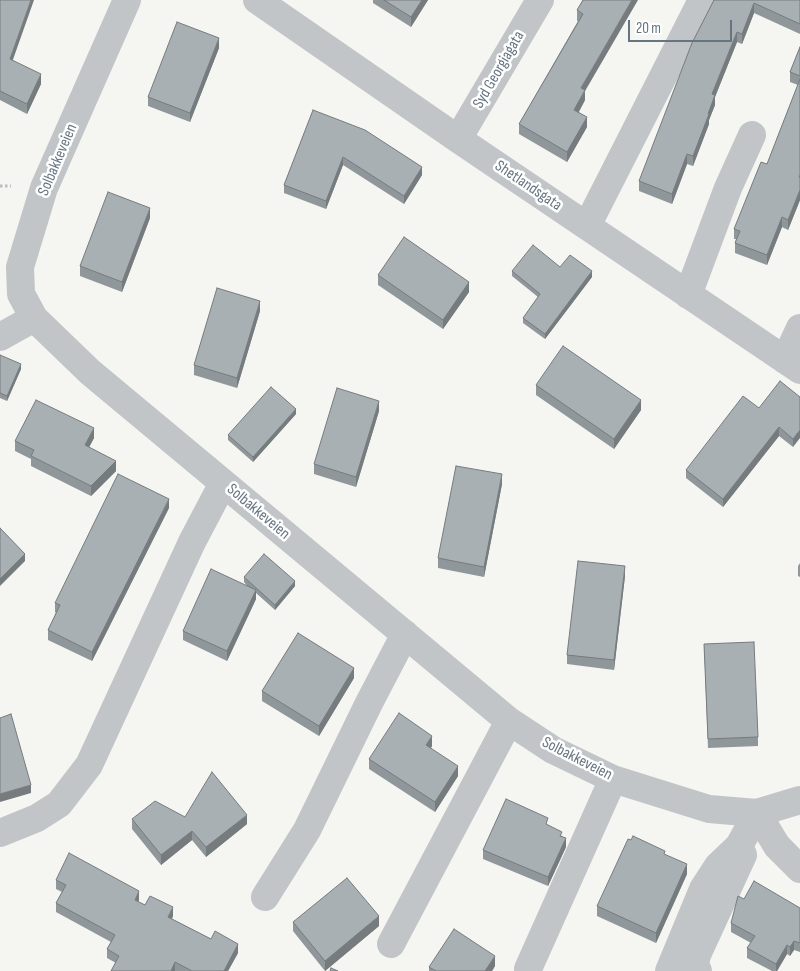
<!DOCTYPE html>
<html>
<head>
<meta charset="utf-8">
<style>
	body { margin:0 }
	#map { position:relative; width:800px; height:971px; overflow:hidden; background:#f5f5f2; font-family:"Sofia Sans Condensed",sans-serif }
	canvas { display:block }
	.scale { position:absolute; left:628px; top:20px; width:104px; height:22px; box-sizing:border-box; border:2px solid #667582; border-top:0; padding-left:6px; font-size:15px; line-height:18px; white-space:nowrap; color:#667582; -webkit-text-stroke:4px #fff; paint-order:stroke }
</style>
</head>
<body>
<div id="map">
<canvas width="800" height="971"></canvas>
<div class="scale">20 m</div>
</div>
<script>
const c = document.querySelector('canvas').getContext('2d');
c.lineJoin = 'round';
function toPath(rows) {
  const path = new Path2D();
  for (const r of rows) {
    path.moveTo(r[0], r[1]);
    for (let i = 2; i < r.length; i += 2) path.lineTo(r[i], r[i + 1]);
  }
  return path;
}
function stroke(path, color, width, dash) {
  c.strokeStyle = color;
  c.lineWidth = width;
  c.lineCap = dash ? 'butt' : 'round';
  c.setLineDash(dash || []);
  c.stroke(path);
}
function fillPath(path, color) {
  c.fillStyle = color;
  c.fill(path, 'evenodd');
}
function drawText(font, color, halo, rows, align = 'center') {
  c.font = font + ' "Sofia Sans Condensed",sans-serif';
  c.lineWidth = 5;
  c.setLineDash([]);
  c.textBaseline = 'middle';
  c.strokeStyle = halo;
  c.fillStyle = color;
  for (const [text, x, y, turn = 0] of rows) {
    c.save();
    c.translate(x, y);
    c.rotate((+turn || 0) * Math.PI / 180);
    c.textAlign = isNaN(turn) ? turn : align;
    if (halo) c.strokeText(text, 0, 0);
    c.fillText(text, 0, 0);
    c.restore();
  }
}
const path = toPath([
	[0,186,11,186]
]);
const minor = toPath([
	[127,0,44,188,20,267,21,294,34,318,90,372,509,721,553,750,613,779,709,809,757,813,800,800],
	[257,0,458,139,800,370],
	[458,139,540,0],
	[587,226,702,0],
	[688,295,728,188,752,135],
	[0,337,34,318],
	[785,360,800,328],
	[757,813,777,846,800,869],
	[0,833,37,818,59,804,89,765,192,542,223,483],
	[265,897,307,830,369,703,405,634],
	[391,944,509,721],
	[528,969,613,779],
	[669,971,703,889,718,866,739,846,757,813],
	[698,971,695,964,697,955,743,855,739,846]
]);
const wall = toPath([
	[0,0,13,60,41,84,27,114,0,100],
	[373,0,428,0,411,27,373,3],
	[583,0,585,100,579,112,587,127,567,162,519,134,519,124,578,21,577,21,577,10],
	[714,0,800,0,800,34,754,13,742,44,737,42,715,97,715,105,709,120,709,124,693,166,687,164,672,204,639,191,639,181],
	[800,47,800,200,788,230,782,227,767,265,735,253,735,243,736,239,734,239,734,229,767,164,798,85,790,82,790,72],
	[219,48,190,122,148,106,148,97],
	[313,110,422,175,404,204,343,165,326,209,284,193,284,185],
	[150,218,122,292,80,276,80,266],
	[560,267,592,277,545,339,523,323,523,318,538,297,512,276,512,271],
	[378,275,469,292,443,329,378,285],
	[260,311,237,388,194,375,194,365],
	[0,355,21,369,7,401,0,398],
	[536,385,641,410,614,449,536,395],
	[800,397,793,447,779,436,723,507,686,478,686,470,759,408],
	[379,411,356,487,314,474,314,464],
	[296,414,253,462,228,440,228,435],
	[94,438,89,447,116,471,91,496,31,466,31,459,15,451,15,441],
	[502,484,484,577,438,568,438,558],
	[169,508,92,661,48,640,48,630,56,613,55,612,55,603],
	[800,563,800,577,798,576,798,566],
	[625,576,614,670,567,664,567,655],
	[244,577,295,586,275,610,256,593,256,599,227,661,183,640,183,631,247,586,244,582],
	[704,644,758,737,758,746,708,748],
	[354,678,319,736,262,701,262,691],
	[432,746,431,748,458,776,435,812,369,769,369,759],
	[132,819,247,824,206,857,192,840,161,865,132,829],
	[548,825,562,836,566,847,548,886,483,859,483,850],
	[665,855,687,874,656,943,597,916,597,906],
	[56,880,139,900,138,902,173,916,172,919,238,953,228,971,111,971,116,963,107,958,107,949,111,942,56,912,56,903,62,892,56,889],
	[744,899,800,908,800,952,794,950,790,956,787,954,777,971,772,971,747,958,747,948,751,943,731,932,731,923],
	[293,922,379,926,325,971,293,931],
	[495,966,492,971,429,971,429,967]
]);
const shadedWall = toPath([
	[31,0,34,0,10,68,10,59],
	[422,0,428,0,411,27,411,17],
	[632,0,638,0,581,98,581,88],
	[754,3,754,13,742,44,742,34],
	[737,32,737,42,715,97,715,105,709,120,709,124,693,166,693,156,708,114,712,94],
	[219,38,219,48,190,122,190,113],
	[41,74,41,84,27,114,27,104],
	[585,90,585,100,574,120,574,110],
	[587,117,587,127,567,162,567,152],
	[687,154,687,164,672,204,672,194],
	[343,157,343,165,326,209,326,201],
	[422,167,422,175,404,204,404,196],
	[800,190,800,200,788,230,788,220],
	[150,208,150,218,122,292,122,282],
	[782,217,782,227,767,265,767,255],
	[592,271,592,277,545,339,545,334],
	[469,282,469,292,443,329,443,320],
	[260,301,260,311,237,388,237,378],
	[21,364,21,369,7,401,7,396],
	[641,400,641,410,614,449,614,439],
	[379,401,379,411,356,487,356,477],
	[296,409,296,414,253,462,253,457],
	[779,427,779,436,723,507,723,499],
	[94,428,94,438,85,455,85,445],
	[800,430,800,438,793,447,793,439],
	[116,461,116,471,91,496,91,486],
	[502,474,502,484,484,577,484,567],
	[169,499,169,508,92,661,92,652],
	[25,554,25,561,0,586,0,579],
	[625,566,625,576,614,670,614,660],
	[295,581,295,586,275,610,275,605],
	[256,590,256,599,227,661,227,651],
	[354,668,354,678,319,736,319,726],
	[432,736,432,746,426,755,426,745],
	[458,766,458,776,435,812,435,802],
	[31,785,31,793,0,802,0,794],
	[247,815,247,824,206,857,206,847],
	[192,831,192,840,161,865,161,855],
	[566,838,566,847,548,886,548,877],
	[687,864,687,874,656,943,656,933],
	[139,891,139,900,135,909,135,900],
	[173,907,173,916,168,926,168,917],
	[379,916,379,926,325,971,325,961],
	[794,941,794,950,790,956,790,947],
	[238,944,238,953,228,971,224,971],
	[787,945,787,954,777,971,776,971,776,964],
	[495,956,495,966,492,971,485,971],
	[175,962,175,971,171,971]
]);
const building = toPath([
	[0,0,31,0,10,59,41,74,27,104,0,91,0,0],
	[384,0,422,0,411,17,384,0],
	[583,0,632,0,581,88,585,90,574,110,587,117,567,152,519,124,583,14,577,10,583,0],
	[714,0,800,0,800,24,754,3,742,34,737,32,712,94,715,95,708,114,709,114,693,156,687,154,672,194,639,181,692,43,714,0],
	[177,22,219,38,190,113,148,97,177,22],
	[800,47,800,76,790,72,800,47],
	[800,79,800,175,799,177,800,177,800,190,788,220,782,217,767,255,735,243,740,231,734,229,761,162,767,164,800,79],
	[313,110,365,130,422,167,404,196,343,157,326,201,284,185,313,110],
	[108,192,150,208,122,282,80,266,108,192],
	[404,237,469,282,443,320,378,275,404,237],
	[533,245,560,267,570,255,592,271,545,334,523,318,540,294,512,271,533,245],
	[217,288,260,301,237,378,194,365,217,288],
	[563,346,641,400,614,439,536,385,563,346],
	[0,355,21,364,7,396,0,393,0,355],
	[780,381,800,397,800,430,793,439,779,427,723,499,686,470,743,396,759,408,780,381],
	[271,387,296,409,253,457,228,435,271,387],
	[337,388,379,401,356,477,314,464,337,388],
	[36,400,94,428,85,445,116,461,91,486,31,456,34,450,15,441,36,400],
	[456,466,502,474,484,567,438,558,456,466],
	[118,474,169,499,92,652,48,630,60,605,55,603,118,474],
	[0,528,25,554,0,579,0,528],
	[264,554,295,581,275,605,244,577,264,554],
	[578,561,625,566,614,660,567,655,578,561],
	[211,569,256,590,227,651,183,631,211,569],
	[298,633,354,668,319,726,262,691,298,633],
	[754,642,758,737,708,739,704,644,754,642],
	[399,713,432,736,426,745,458,766,435,802,369,759,399,713],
	[11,714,31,785,0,794,0,718,11,714],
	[212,772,247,815,206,847,192,831,161,855,132,819,155,801,185,817,212,772],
	[506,799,548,818,546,824,562,832,560,836,566,838,548,877,483,850,506,799],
	[633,836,665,851,664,854,687,864,656,933,597,906,628,839,631,840,633,836],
	[69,853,139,891,135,900,145,905,150,896,173,907,168,917,211,939,215,931,238,944,224,971,192,971,175,962,171,971,111,971,119,956,107,949,115,935,56,903,66,885,56,880,69,853],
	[347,878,379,916,325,961,293,922,347,878],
	[754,881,800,908,800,943,794,941,790,947,787,945,776,964,747,948,755,936,731,923,738,896,744,899,754,881],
	[454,929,495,956,485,971,436,971,429,967,454,929],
	[331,968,338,971,330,971,331,968]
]);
const streetNames = [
	["Syd Georgiagata",499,70,-60],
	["Solbakkeveien",58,160,-67],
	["Shetlandsgata",528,186,34],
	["Solbakkeveien",258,512,40],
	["Solbakkeveien",577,759,27]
];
stroke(path, '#bbbdbf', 3, [2.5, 2.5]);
stroke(minor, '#c1c5c8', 28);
fillPath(wall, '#90979b');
fillPath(shadedWall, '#767b7e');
fillPath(building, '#a8b0b4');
stroke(building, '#767b7e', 1);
drawText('16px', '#667582', '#fff', streetNames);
</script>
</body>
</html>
